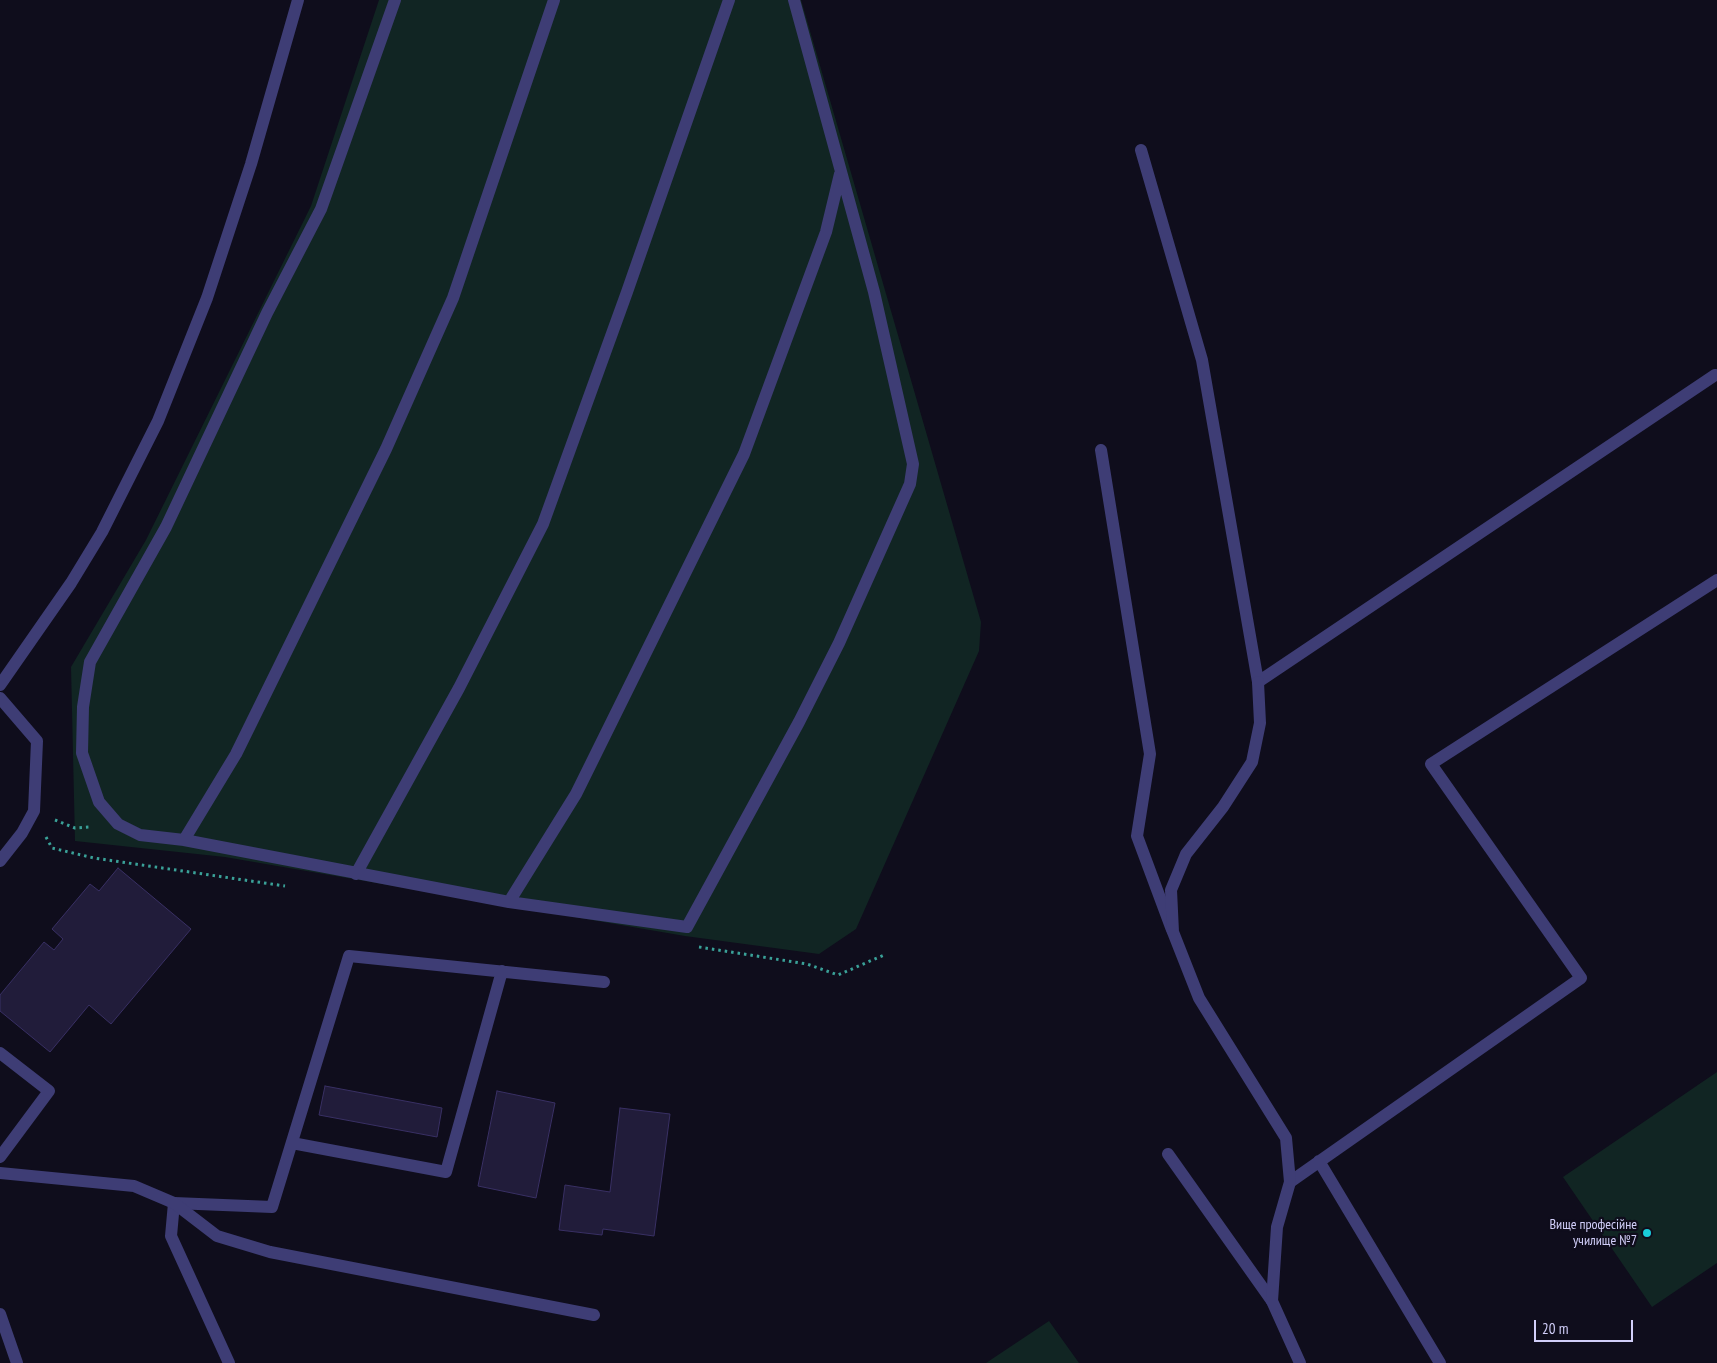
<!DOCTYPE html>
<html>
<head>
<meta charset="utf-8">
<style>
	body { margin:0 }
	#map { position:relative; width:1717px; height:1363px; overflow:hidden; background:#0f0d1c; font-family:"PT Sans Narrow",sans-serif }
	canvas { display:block }
	.scale { position:absolute; left:1534px; top:1320px; width:99px; height:22px; box-sizing:border-box; border:2px solid #d1cef9; border-top:0; padding-left:6px; font-size:15px; line-height:18px; white-space:nowrap; color:#d1cef9; -webkit-text-stroke:4px #0f0d1c; paint-order:stroke }
</style>
</head>
<body>
<div id="map">
<canvas width="1717" height="1363"></canvas>
<div class="scale">20 m</div>
</div>
<script>
const c = document.querySelector('canvas').getContext('2d');
c.lineJoin = 'round';
function fillPath(path, color) {
  c.fillStyle = color;
  c.fill(path, 'evenodd');
}
function toPath(rows) {
  const path = new Path2D();
  for (const r of rows) {
    path.moveTo(r[0], r[1]);
    for (let i = 2; i < r.length; i += 2) path.lineTo(r[i], r[i + 1]);
  }
  return path;
}
function stroke(path, color, width, dash) {
  c.strokeStyle = color;
  c.lineWidth = width;
  c.lineCap = dash ? 'butt' : 'round';
  c.setLineDash(dash || []);
  c.stroke(path);
}
function drawText(font, color, halo, rows, align = 'center') {
  c.font = font + ' "PT Sans Narrow",sans-serif';
  c.lineWidth = 4.5;
  c.setLineDash([]);
  c.textBaseline = 'middle';
  c.strokeStyle = halo;
  c.fillStyle = color;
  for (const [text, x, y, turn = 0] of rows) {
    c.save();
    c.translate(x, y);
    c.rotate((+turn || 0) * Math.PI / 180);
    c.textAlign = isNaN(turn) ? turn : align;
    if (halo) c.strokeText(text, 0, 0);
    c.fillText(text, 0, 0);
    c.restore();
  }
}
const green = toPath([
	[379,0,801,0,981,622,979,651,856,929,819,954,685,936,225,857,75,841,71,667,146,540,311,206],
	[1717,1072,1717,1263,1652,1307,1563,1177],
	[1049,1321,1079,1363,986,1363]
]);
const building = toPath([
	[118,868,191,929,111,1024,89,1005,50,1052,0,1011,0,995,44,942,54,950,63,939,52,929,90,884,99,891,118,868],
	[325,1086,442,1108,437,1137,319,1115,325,1086],
	[497,1091,555,1103,536,1198,478,1186,497,1091],
	[620,1108,670,1114,654,1236,603,1229,602,1235,559,1230,565,1185,610,1192,620,1108]
]);
const path = toPath([
	[55,820,75,828,90,827],
	[46,837,52,848,94,858,285,886],
	[699,947,807,964,838,975,884,955]
]);
const service = toPath([
	[395,0,321,209,267,313,166,527,90,662,83,707,82,753,99,802,118,824,140,835,184,840,509,902,687,927,799,722,839,643,910,484,913,464,874,292,794,0],
	[1141,150,1202,360,1258,682,1715,375],
	[1101,450,1150,754,1137,836,1172,930],
	[0,698,37,741,34,811,22,833,0,861],
	[184,840,236,754,386,449,453,298,554,0],
	[356,874,459,688,543,524,627,292,729,0],
	[509,902,576,794,744,454,826,232,840,174],
	[0,1053,49,1091,0,1157],
	[292,1143,446,1172,502,971],
	[1168,1154,1272,1301],
	[1319,1161,1440,1363],
	[1290,1182,1581,978,1431,764,1717,580],
	[0,1314,17,1363],
	[229,1363,171,1236,174,1203,272,1207,349,956,604,982]
]);
const minor = toPath([
	[1258,682,1260,723,1252,762,1223,807,1186,854,1171,890,1173,932,1199,998,1286,1138,1290,1182,1277,1227,1272,1301,1300,1363],
	[0,685,71,583,102,532,158,421,207,298,251,164,298,0],
	[0,1173,134,1186,174,1203,217,1236,270,1252,594,1315]
]);
const markers = [
	[1647,1233,5,"#19cdda"]
];
const poiNames = [
	["Вище професійне",1637,1225],
	["училище №7",1637,1241]
];
fillPath(green, '#112523');
fillPath(building, '#211c3a');
stroke(building, '#393064', 1);
stroke(path, '#3aa198', 3, [2.5, 4]);
stroke(service, '#3e3d75', 12);
stroke(minor, '#3e3d75', 12);
for (const [x, y, r, color] of markers) {
  const dot = new Path2D();
  dot.arc(x, y, r, 0, 2 * Math.PI);
  c.fillStyle = color;
  c.fill(dot);
  stroke(dot, '#0f0d1c', 2);
}
drawText('14px', '#d1cef9', '#0f0d1c', poiNames, 'right');
</script>
</body>
</html>
